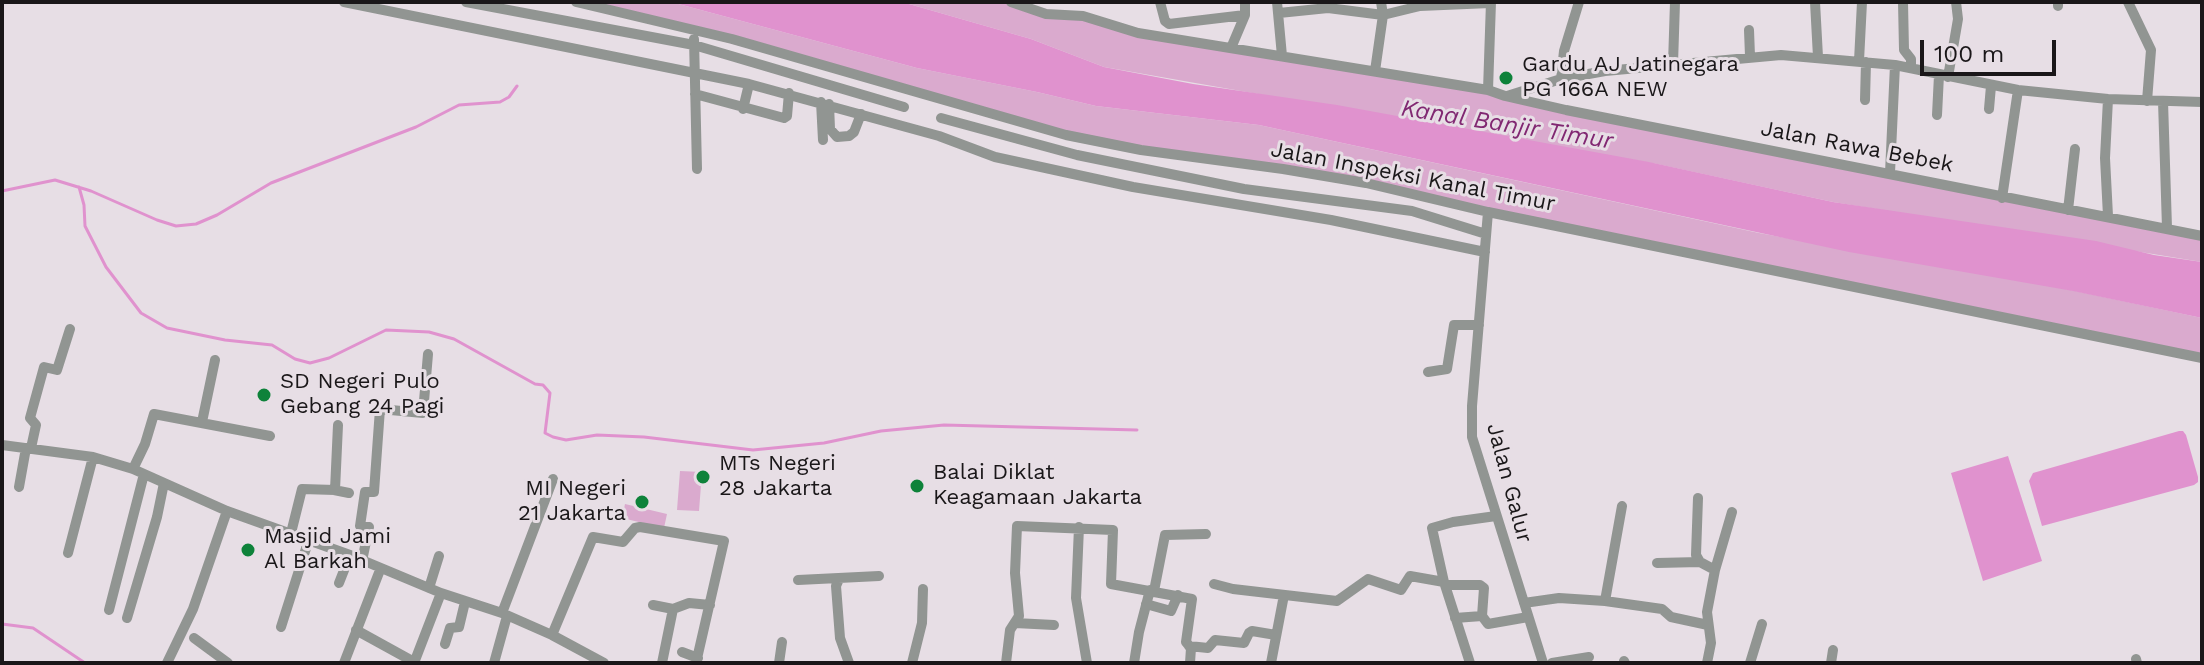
<!DOCTYPE html>
<html>
<head>
<meta charset="utf-8">
<style>
	body { margin:0 }
	#map { position:relative; width:2204px; height:665px; overflow:hidden; background:#e7dee5; font-family:"Work Sans",sans-serif }
	canvas { display:block }
	.frame { position:absolute; inset:0; border:4px solid #1a1719; pointer-events:none }
	.scale { position:absolute; left:1920px; top:40px; width:136px; height:36px; box-sizing:border-box; border:4px solid #1a1719; border-top:0; padding-left:10px; font-size:24px; line-height:28px; white-space:nowrap; color:#1a1719; -webkit-text-stroke:6px #e7dee5; paint-order:stroke }
</style>
</head>
<body>
<div id="map">
<canvas width="2204" height="665"></canvas>
<div class="frame"></div>
<div class="scale">100 m</div>
</div>
<script>
const c = document.querySelector('canvas').getContext('2d');
c.lineJoin = 'round';
function fillPath(path, color) {
  c.fillStyle = color;
  c.fill(path, 'evenodd');
}
function toPath(rows) {
  const path = new Path2D();
  for (const r of rows) {
    path.moveTo(r[0], r[1]);
    for (let i = 2; i < r.length; i += 2) path.lineTo(r[i], r[i + 1]);
  }
  return path;
}
function stroke(path, color, width, dash) {
  c.strokeStyle = color;
  c.lineWidth = width;
  c.lineCap = dash ? 'butt' : 'round';
  c.setLineDash(dash || []);
  c.stroke(path);
}
function drawText(font, color, halo, rows, align = 'center') {
  c.font = font + ' "Work Sans",sans-serif';
  c.lineWidth = 6;
  c.setLineDash([]);
  c.textBaseline = 'middle';
  c.strokeStyle = halo;
  c.fillStyle = color;
  for (const [text, x, y, turn = 0] of rows) {
    c.save();
    c.translate(x, y);
    c.rotate((+turn || 0) * Math.PI / 180);
    c.textAlign = isNaN(turn) ? turn : align;
    if (halo) c.strokeText(text, 0, 0);
    c.fillText(text, 0, 0);
    c.restore();
  }
}
const green = toPath([
	[576,2,671,2,917,68,1037,92,1096,106,1259,125,1759,233,2071,290,2202,318,2202,358,1366,183,1141,150,942,100],
	[902,2,1009,2,1083,16,1138,33,1488,90,2202,235,2202,262,1833,202,1657,164,1104,67,1031,39],
	[680,471,702,472,699,511,677,510],
	[625,504,667,514,664,528,622,518]
]);
const water = toPath([
	[671,2,902,2,1031,39,1104,67,1193,84,1337,105,1649,162,1833,202,2096,241,2154,255,2202,262,2202,318,2073,291,1849,252,1259,125,1096,106,1037,92,917,68],
	[2179,431,2183,431,2186,435,2198,477,2198,482,2194,485,2042,526,2029,481,2033,473],
	[2008,456,2042,561,1983,581,1951,473]
]);
const stream = toPath([
	[79,187,84,205,85,226,106,267,141,313,167,328,225,340,272,345,295,359,310,363,329,358,386,330,429,332,454,339,535,384,543,385,550,393,545,433,553,437,566,440,597,435,644,437,753,450,824,443,881,431,944,425,1137,430],
	[2,191,55,180,91,191,157,220,176,226,196,224,217,215,271,183,416,127,459,105,500,102,509,97,517,86],
	[2,624,33,628,85,663]
]);
const minor = toPath([
	[344,2,749,84,939,136,995,157,1133,187,1331,220,1485,252],
	[466,2,694,45,904,107],
	[576,2,732,39,1066,135,1141,150,1283,169,1366,183,1488,212,2202,358],
	[1011,2,1046,14,1083,16,1138,33,1488,90,1505,96,1566,110,2202,236],
	[1160,2,1165,21,1169,24,1245,15],
	[1277,2,1282,56],
	[1815,2,1818,57],
	[1903,2,1904,50,1911,59,1911,68],
	[2058,2,2058,6],
	[2128,2,2151,50,2147,101],
	[1279,13,1328,8,1383,15,1420,6,1490,3],
	[1749,30,1750,56],
	[694,39,697,169],
	[1231,48,1245,15,1245,2],
	[1859,61,1862,2],
	[1673,64,1675,2],
	[1375,71,1383,15,1381,2],
	[1948,77,1958,19,1956,2],
	[1561,79,1564,51,1579,2],
	[1488,90,1491,2],
	[695,94,784,118,787,116,789,93],
	[1507,96,1561,79,1605,71,1781,55,1895,65,2018,90,2108,99,2202,102],
	[2108,99,2105,158,2108,216],
	[1865,100,1866,62],
	[2163,101,2167,228],
	[821,102,823,140],
	[829,104,830,129,837,137,849,136,854,132,861,114],
	[743,109,749,84],
	[1989,109,1991,86],
	[1937,115,1939,75],
	[941,118,1077,155,1244,189,1412,211,1486,234],
	[1890,173,1895,65],
	[2002,198,2018,90],
	[2068,210,2075,149],
	[1488,212,1472,406,1472,437,1543,663],
	[1428,372,1447,369,1454,325,1479,325],
	[202,422,215,360],
	[2,445,93,457,133,469,227,511,350,555,441,593,502,613,552,635,604,663],
	[31,448,36,425,30,418,44,367,57,370,70,329],
	[133,469,145,444,154,414,270,436],
	[19,487,26,448],
	[334,490,349,493],
	[1698,498,1696,555,1700,562,1715,570,1707,612,1711,643,1707,663],
	[1079,527,1076,598,1087,663],
	[291,533,302,489,335,490,338,425],
	[68,553,93,457],
	[362,561,369,527,360,526,365,492,374,492,380,409,423,413,428,354],
	[1657,563,1700,562],
	[1715,570,1732,512],
	[839,579,836,586,840,638,849,663],
	[798,580,879,576],
	[339,583,350,555],
	[1214,584,1233,589,1337,601,1368,579,1401,590,1410,576,1444,582],
	[1445,585,1480,585,1484,588,1482,616,1455,618],
	[429,588,439,556],
	[1154,591,1165,535,1206,534],
	[1605,601,1622,506],
	[1524,603,1559,598,1605,601,1662,609,1671,617,1708,625],
	[1146,604,1171,611,1178,595],
	[653,605,673,609,689,603,710,605],
	[109,610,144,474],
	[502,613,553,479],
	[1482,616,1488,624,1528,617],
	[127,618,157,517,164,483],
	[1015,623,1054,625],
	[281,627,309,539],
	[356,630,414,662],
	[552,635,593,537,623,542,635,528,640,527,724,541,696,663],
	[194,638,228,663],
	[445,644,450,628,459,627,465,602],
	[1189,646,1208,648,1215,640,1244,643,1249,633,1252,631,1276,635],
	[682,652,698,658],
	[2136,659,2137,663],
	[1624,661,1625,663],
	[167,663,193,609,227,511],
	[344,663,380,570],
	[414,663,441,593],
	[494,663,507,616],
	[662,663,673,609],
	[779,663,782,642],
	[912,663,922,623,923,589],
	[1006,663,1010,630,1019,616,1015,573,1017,526,1113,530,1111,584,1192,599,1186,642,1191,648,1190,663],
	[1134,663,1139,632,1150,590],
	[1271,663,1284,595],
	[1470,663,1444,582,1432,528,1453,522,1496,516],
	[1552,663,1589,657],
	[1750,663,1762,624],
	[1831,663,1833,650]
]);
const markers = [
	[1506,78,8,"#0e823a"],
	[264,395,8,"#0e823a"],
	[703,477,8,"#0e823a"],
	[917,486,8,"#0e823a"],
	[642,502,8,"#0e823a"],
	[248,550,8,"#0e823a"]
];
const poiNames = [
	["Gardu AJ Jatinegara",1522,65],
	["PG 166A NEW",1522,90],
	["SD Negeri Pulo",280,382],
	["Gebang 24 Pagi",280,407],
	["MTs Negeri",719,464],
	["28 Jakarta",719,489],
	["Balai Diklat",933,473],
	["Keagamaan Jakarta",933,498],
	["MI Negeri",626,489,"right"],
	["21 Jakarta",626,514,"right"],
	["Masjid Jami",264,537],
	["Al Barkah",264,562]
];
const streetNames = [
	["Jalan Rawa Bebek",1857,147,11],
	["Jalan Inspeksi Kanal Timur",1413,177,11],
	["Jalan Galur",1509,483,75]
];
const waterNames = [
	["Kanal Banjir Timur",1507,125,9]
];
fillPath(green, '#daaace');
fillPath(water, '#e092ce');
stroke(stream, '#e092ce', 3);
stroke(minor, '#919592', 10);
for (const [x, y, r, color] of markers) {
  const dot = new Path2D();
  dot.arc(x, y, r, 0, 2 * Math.PI);
  c.fillStyle = color;
  c.fill(dot);
  stroke(dot, '#e7dee5', 3);
}
drawText('22px', '#1a1719', '#e7dee5', poiNames, 'left');
drawText('22px', '#1a1719', '#e7dee5', streetNames);
drawText('italic 24px', '#812872', '#e7dee5', waterNames);
</script>
</body>
</html>
